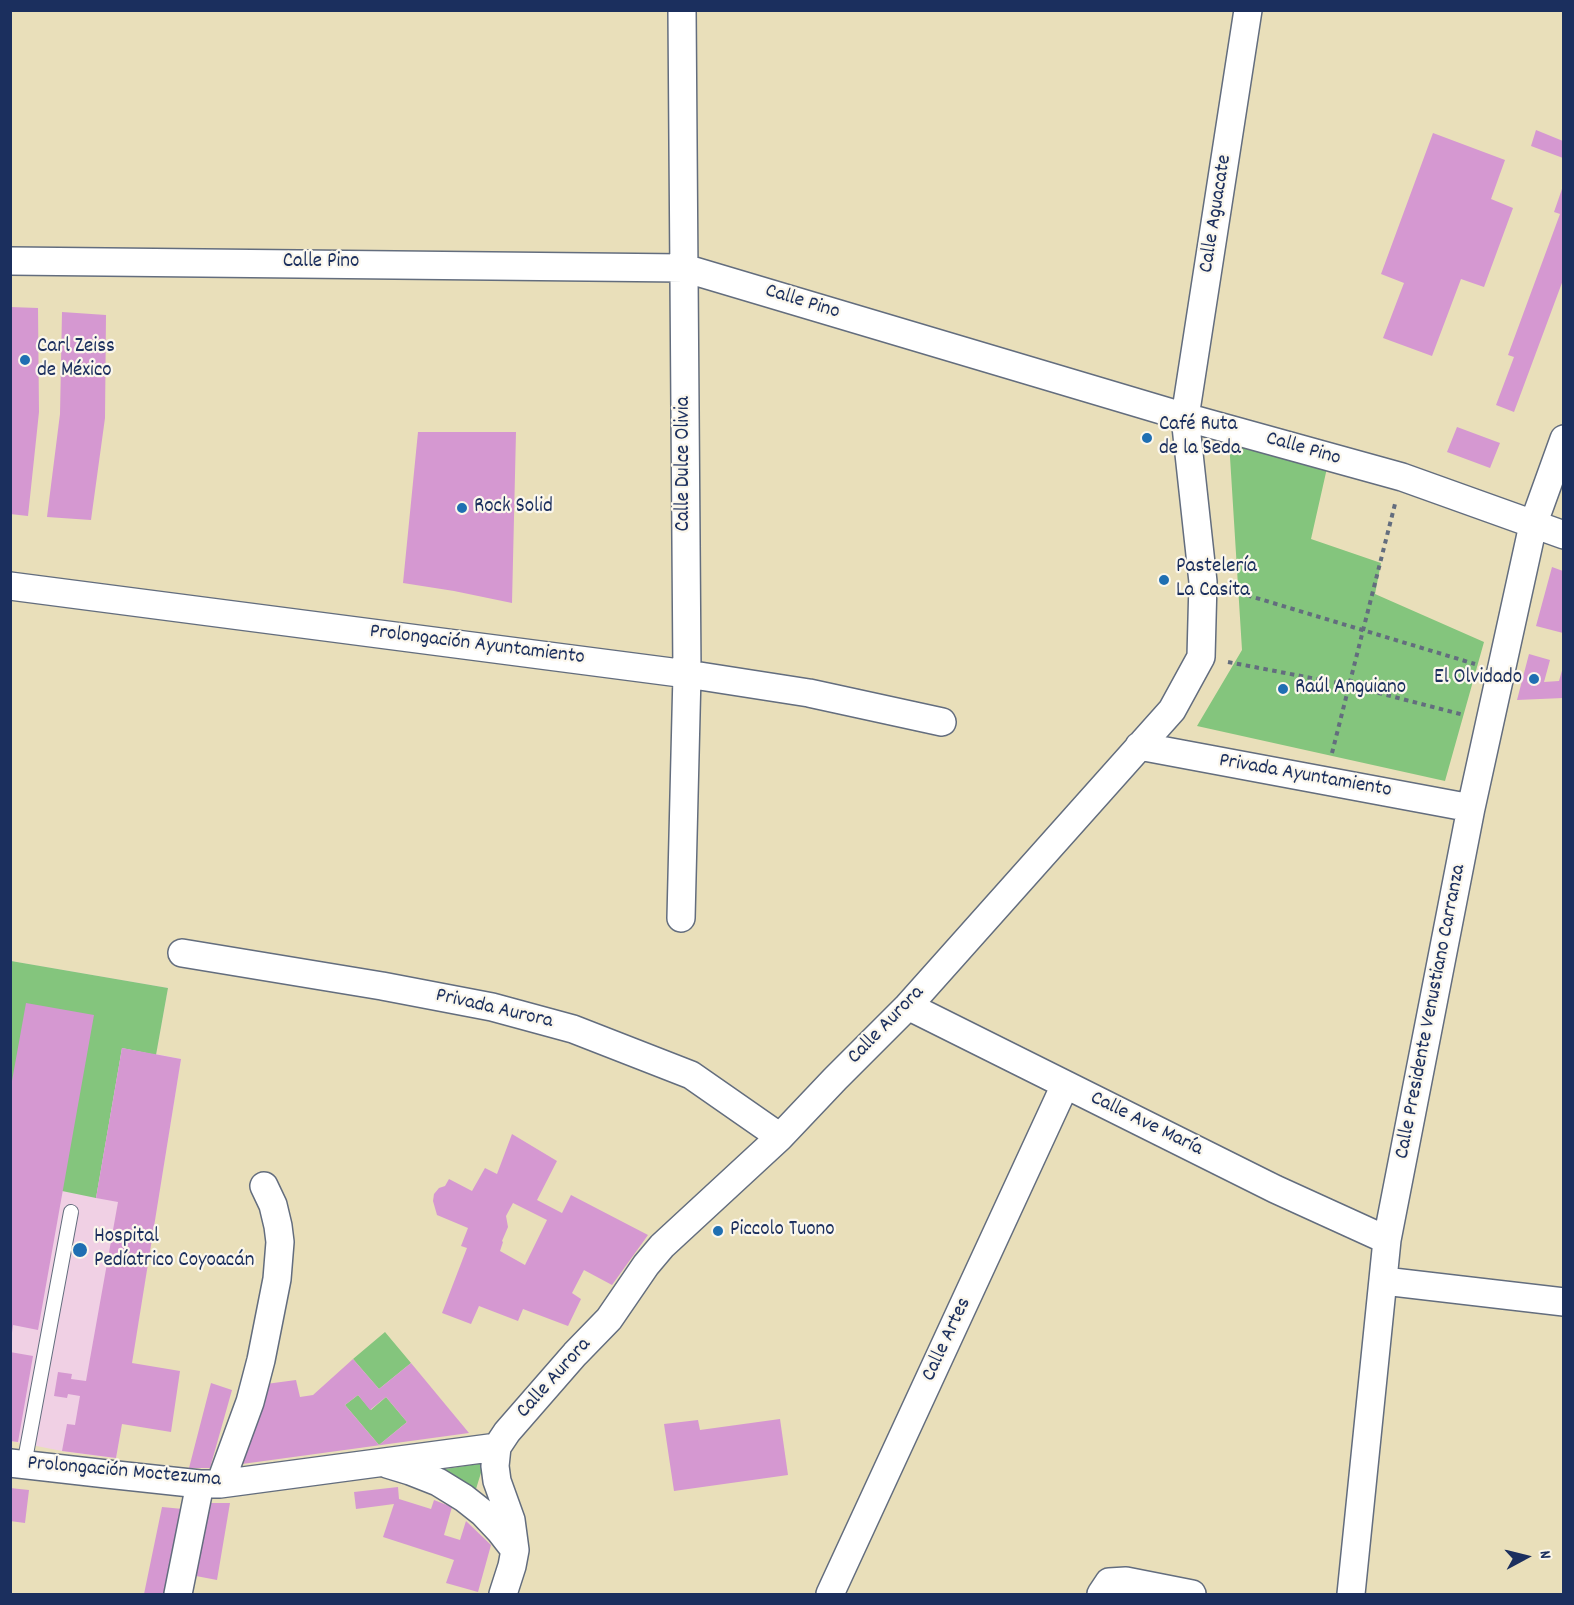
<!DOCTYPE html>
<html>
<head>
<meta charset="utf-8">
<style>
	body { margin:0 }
	#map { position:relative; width:1574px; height:1605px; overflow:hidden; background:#e9dfba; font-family:Dekko,sans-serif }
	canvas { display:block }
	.frame { position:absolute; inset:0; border:12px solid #1b2f5e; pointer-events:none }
	.north { position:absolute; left:1496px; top:1527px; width:60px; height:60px; -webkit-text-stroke:4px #fbf7ec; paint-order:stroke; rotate:83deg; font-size:16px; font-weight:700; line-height:24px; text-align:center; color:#1b2f5e }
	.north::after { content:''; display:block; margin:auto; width:21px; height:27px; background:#1b2f5e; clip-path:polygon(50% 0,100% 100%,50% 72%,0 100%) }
</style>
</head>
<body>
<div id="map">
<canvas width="1574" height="1605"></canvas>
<div class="frame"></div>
<div class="north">N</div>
</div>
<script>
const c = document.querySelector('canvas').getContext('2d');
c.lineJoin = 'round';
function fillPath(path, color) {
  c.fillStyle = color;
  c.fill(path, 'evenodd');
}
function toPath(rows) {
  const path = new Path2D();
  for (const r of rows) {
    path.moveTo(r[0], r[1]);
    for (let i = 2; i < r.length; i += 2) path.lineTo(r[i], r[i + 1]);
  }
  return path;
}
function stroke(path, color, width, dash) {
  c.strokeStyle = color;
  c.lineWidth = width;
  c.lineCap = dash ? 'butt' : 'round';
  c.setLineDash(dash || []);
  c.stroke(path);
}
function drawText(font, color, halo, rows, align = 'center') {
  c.font = font + ' Dekko,sans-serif';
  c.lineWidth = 4.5;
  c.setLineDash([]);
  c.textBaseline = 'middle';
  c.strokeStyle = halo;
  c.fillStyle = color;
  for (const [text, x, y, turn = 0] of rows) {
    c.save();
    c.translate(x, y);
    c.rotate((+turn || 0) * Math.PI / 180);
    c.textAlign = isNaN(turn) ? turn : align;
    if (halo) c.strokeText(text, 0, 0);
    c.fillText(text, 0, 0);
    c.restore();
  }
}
const built = toPath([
	[10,961,168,988,156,1054,181,1059,116,1458,62,1451,11,1441]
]);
const green = toPath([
	[1229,441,1327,468,1311,539,1381,563,1375,594,1484,642,1445,781,1197,726,1242,650],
	[11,961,168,988,156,1055,122,1048,96,1198,62,1191,11,1092],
	[385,1332,411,1363,379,1389,353,1359],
	[358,1395,371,1410,386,1397,407,1422,379,1445,345,1405],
	[484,1463,476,1489,439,1470]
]);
const building = toPath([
	[1536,130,1563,141,1563,158,1531,146],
	[1433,133,1505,160,1491,199,1513,208,1484,287,1461,279,1432,356,1383,338,1404,283,1381,274],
	[1563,186,1563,280,1514,412,1496,405,1514,357,1508,355,1560,214,1554,212],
	[10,307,38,308,39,412,28,516,10,514],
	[62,312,106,315,105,418,91,520,47,517,60,414],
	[1457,427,1500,443,1490,468,1447,452],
	[418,432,516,432,512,603,454,591,403,583],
	[1552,567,1563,571,1563,633,1536,626],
	[1529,654,1550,660,1544,682,1559,681,1563,667,1563,698,1517,700],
	[26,1003,94,1015,38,1330,13,1325,12,1333,10,1333,10,1092],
	[122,1048,181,1059,132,1363,180,1371,171,1432,122,1424,116,1458,62,1451,67,1424,75,1425,80,1396,68,1394,67,1398,54,1396,58,1372,72,1374,71,1379,86,1381,118,1202,96,1198],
	[512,1134,557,1161,537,1200,562,1213,571,1195,648,1235,612,1285,584,1270,572,1293,581,1299,568,1326,523,1309,518,1321,479,1306,471,1324,442,1313,467,1248,461,1246,468,1228,437,1215,433,1201,434,1194,439,1188,445,1186,449,1179,472,1191,485,1168,497,1174],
	[513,1203,547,1220,525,1265,500,1251,503,1242,502,1241,508,1227,506,1216],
	[10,1352,33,1356,18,1442,10,1441],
	[353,1359,379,1389,411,1363,469,1433,242,1464,266,1384,296,1380,300,1397,313,1395],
	[358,1395,370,1410,386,1397,407,1422,379,1445,345,1405],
	[211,1383,232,1390,210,1468,189,1468],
	[780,1419,788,1475,674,1491,664,1424,698,1420,700,1430],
	[398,1487,399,1499,431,1509,434,1500,452,1507,444,1535,460,1540,466,1521,491,1545,478,1592,446,1583,454,1560,383,1537,394,1504,356,1509,354,1492],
	[10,1488,29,1490,25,1523,10,1521],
	[208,1503,230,1503,217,1580,196,1576],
	[162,1507,183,1509,166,1594,144,1594]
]);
const path = toPath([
	[1230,590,1475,664],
	[1228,662,1348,685,1464,715],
	[1332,753,1395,504]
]);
const service = toPath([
	[24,1465,71,1212]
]);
const minor = toPath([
	[10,261,684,268,1185,417,1402,477,1564,535],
	[10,586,687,674,809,693,942,722],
	[1139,746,1471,808],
	[681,918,687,674,682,10],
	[182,953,382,986,492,1007,573,1029,691,1075,780,1137],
	[908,1006,1275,1189,1387,1240],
	[1384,1281,1564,1302],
	[10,1463,107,1474,200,1484,220,1484,497,1447],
	[387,1464,410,1471,438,1482,464,1498,483,1513,500,1531,514,1549],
	[220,1484,250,1402,261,1360,277,1279,280,1242,278,1226,273,1205,264,1186],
	[178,1594,200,1484],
	[503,1594,512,1566,515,1550,511,1520,497,1481,495,1466,497,1447,507,1432,575,1354,609,1319,646,1265,662,1246,780,1137,835,1079,908,1006,1172,710,1201,657,1203,582,1185,417,1248,10],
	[830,1594,1065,1085],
	[1101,1594,1109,1582,1126,1581,1192,1594],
	[1351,1594,1387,1240,1471,808,1533,525,1564,439]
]);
const markers = [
	[25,360,6,"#1f6fb2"],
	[1147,438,6,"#1f6fb2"],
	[462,508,6,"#1f6fb2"],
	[1164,580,6,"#1f6fb2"],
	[1534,679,6,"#1f6fb2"],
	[1283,689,6,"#1f6fb2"],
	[718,1231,6,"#1f6fb2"],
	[80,1250,8,"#1f6fb2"]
];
const streetNames = [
	["Calle Aguacate",1217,214,-81],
	["Calle Pino",321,263],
	["Calle Pino",802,303,17],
	["Calle Pino",1303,450,16],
	["Calle Dulce Olivia",685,464,-90],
	["Prolongación Ayuntamiento",477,646,7],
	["Privada Ayuntamiento",1305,777,10],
	["Privada Aurora",494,1010,13],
	["Calle Presidente Venustiano Carranza",1432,1012,-79],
	["Calle Aurora",887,1026,-46],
	["Calle Ave María",1146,1125,26],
	["Calle Artes",948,1340,-65],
	["Calle Aurora",555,1379,-48],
	["Prolongación Moctezuma",124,1473,5]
];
const poiNames = [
	["Carl Zeiss",37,348],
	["de México",37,372],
	["Café Ruta",1159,426],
	["de la Seda",1159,450],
	["Rock Solid",474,508],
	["Pastelería",1176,568],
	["La Casita",1176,592],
	["El Olvidado",1522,679,"right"],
	["Raúl Anguiano",1295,689],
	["Piccolo Tuono",730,1231],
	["Hospital",94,1238],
	["Pedíatrico Coyoacán",94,1262]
];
fillPath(built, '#f0d0e4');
fillPath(green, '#84c57d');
fillPath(building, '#d598d1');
stroke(service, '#636d7e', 16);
stroke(minor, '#636d7e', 30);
stroke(path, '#636d7e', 4, [4.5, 4.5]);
stroke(service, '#fff', 14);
stroke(minor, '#fff', 27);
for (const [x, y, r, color] of markers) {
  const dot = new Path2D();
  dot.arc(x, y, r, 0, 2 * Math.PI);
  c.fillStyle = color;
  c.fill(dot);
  stroke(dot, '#fbf7ec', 2);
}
drawText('21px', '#1b2f5e', '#fbf7ec', streetNames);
drawText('21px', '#1b2f5e', '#fbf7ec', poiNames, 'left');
</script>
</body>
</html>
